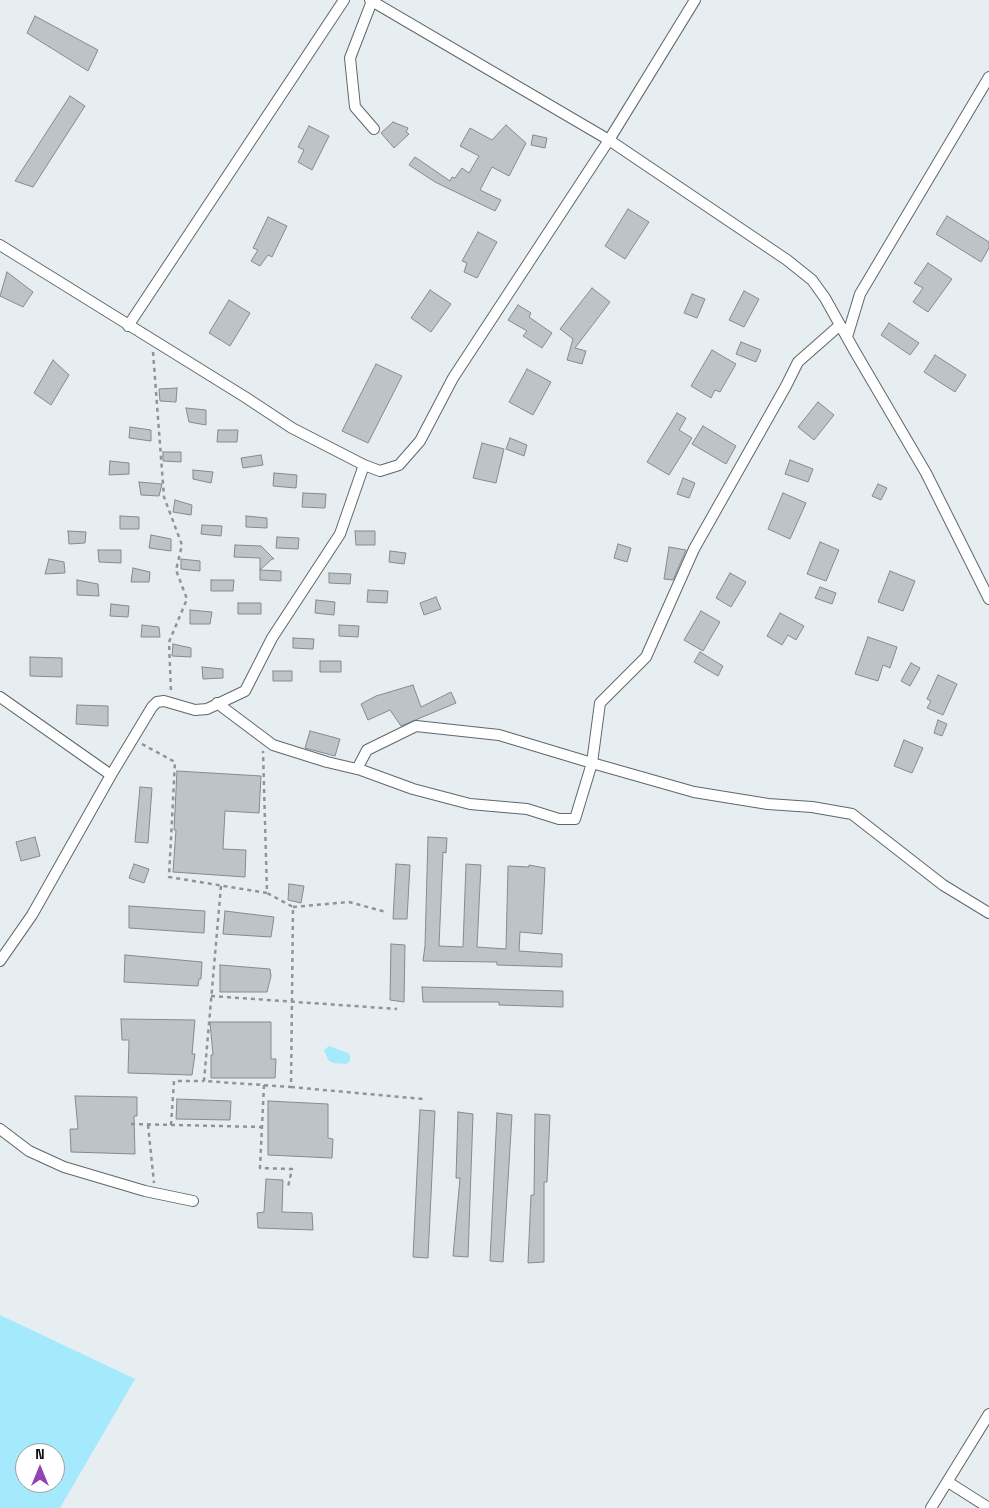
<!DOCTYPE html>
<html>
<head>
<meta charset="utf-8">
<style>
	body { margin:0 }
	#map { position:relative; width:989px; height:1508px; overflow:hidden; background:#e6eef1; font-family:"Space Grotesk",sans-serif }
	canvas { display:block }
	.north { position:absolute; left:15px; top:1443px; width:50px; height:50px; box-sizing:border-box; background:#fff; border:1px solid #9f9fa0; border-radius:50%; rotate:0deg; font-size:14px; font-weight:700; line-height:20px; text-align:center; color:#0e1011 }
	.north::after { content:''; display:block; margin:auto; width:18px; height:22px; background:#9343b3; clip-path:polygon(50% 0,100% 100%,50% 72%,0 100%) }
</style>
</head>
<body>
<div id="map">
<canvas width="989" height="1508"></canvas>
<div class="north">N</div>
</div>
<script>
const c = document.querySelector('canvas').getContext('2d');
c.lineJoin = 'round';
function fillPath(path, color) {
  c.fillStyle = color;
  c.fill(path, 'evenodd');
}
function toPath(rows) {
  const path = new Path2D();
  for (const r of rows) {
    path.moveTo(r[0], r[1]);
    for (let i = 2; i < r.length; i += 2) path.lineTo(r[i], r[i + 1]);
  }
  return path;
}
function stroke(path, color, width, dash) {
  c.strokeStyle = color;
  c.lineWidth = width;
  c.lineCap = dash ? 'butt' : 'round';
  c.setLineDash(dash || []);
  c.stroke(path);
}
const green = toPath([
	[329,1046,348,1053,350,1056,350,1061,346,1064,333,1063,328,1060,324,1050],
	[0,1315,135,1379,60,1508,0,1508],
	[25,1453,55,1453,55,1483,25,1483]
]);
const building = toPath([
	[35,16,98,50,88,71,27,33,35,16],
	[70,96,85,106,33,187,15,181,70,96],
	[393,122,408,128,406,132,409,134,394,148,381,133,393,122],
	[506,125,526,143,509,176,492,167,480,190,501,200,495,211,435,182,409,165,415,157,450,181,452,177,455,178,462,168,469,173,479,156,460,146,470,128,492,140,506,125],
	[309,126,329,136,312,170,298,162,304,150,298,147,309,126],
	[533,135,547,138,545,148,531,145,533,135],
	[628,209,649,222,625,259,605,246,628,209],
	[947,216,989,242,989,248,981,262,936,234,947,216],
	[268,217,287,226,272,257,268,255,260,266,251,261,258,250,253,248,268,217],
	[478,232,497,242,477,278,464,272,467,263,462,261,478,232],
	[928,263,952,279,928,312,913,302,923,288,914,283,928,263],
	[7,272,33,292,23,307,0,296,7,272],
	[592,288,610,302,575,348,586,351,582,364,567,360,573,339,560,329,592,288],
	[430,290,451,304,431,332,411,318,430,290],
	[744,291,759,299,744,327,729,320,744,291],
	[692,294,705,299,697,318,684,313,692,294],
	[229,300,250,313,230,346,209,333,229,300],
	[518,305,531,313,529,317,552,333,542,348,523,336,527,331,508,320,518,305],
	[889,323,919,343,910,355,881,335,889,323],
	[741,342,761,350,756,362,736,354,741,342],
	[712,350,736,364,720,392,715,390,711,398,691,386,712,350],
	[935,355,966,375,955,392,924,372,935,355],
	[53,360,69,375,51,405,34,393,53,360],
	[376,364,402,376,368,443,342,431,376,364],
	[527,369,551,382,533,415,509,402,527,369],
	[177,388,176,402,160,401,159,389,177,388],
	[818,402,834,415,814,440,798,427,818,402],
	[186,408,206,410,206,425,189,422,186,408],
	[677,413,686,418,679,430,692,438,669,475,647,462,677,413],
	[703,426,736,446,726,464,692,444,703,426],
	[130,427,151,430,151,441,129,438,130,427],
	[218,430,238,430,237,442,217,442,218,430],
	[510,438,527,445,524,456,506,449,510,438],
	[482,443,504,449,496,483,473,478,482,443],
	[163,452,181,452,181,462,163,461,163,452],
	[261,455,263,465,243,468,241,458,261,455],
	[790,460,813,469,808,482,785,474,790,460],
	[110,461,129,463,129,474,109,475,110,461],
	[193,470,213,472,211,483,193,479,193,470],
	[274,473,297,475,296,488,273,486,274,473],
	[683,478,695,483,689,498,677,494,683,478],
	[139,482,162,484,159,496,141,495,139,482],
	[878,484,887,488,881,500,872,496,878,484],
	[303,493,326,494,325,508,302,507,303,493],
	[783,493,806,503,790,539,768,529,783,493],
	[175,500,192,505,191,515,173,512,175,500],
	[120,516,139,517,139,529,120,529,120,516],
	[246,516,267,518,267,528,246,527,246,516],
	[202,525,222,526,221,536,201,534,202,525],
	[68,531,86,532,85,543,69,544,68,531],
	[355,531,375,531,375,545,356,545,355,531],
	[151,535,171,539,171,551,149,548,151,535],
	[277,537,299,538,298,549,276,548,277,537],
	[820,542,839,550,826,581,807,574,820,542],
	[618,544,631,548,627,562,614,558,618,544],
	[235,545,261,546,274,559,272,559,260,570,260,558,234,557,235,545],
	[669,547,686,550,673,580,664,579,669,547],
	[98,550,121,550,121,563,99,562,98,550],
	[390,551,406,553,404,564,389,562,390,551],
	[49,559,64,562,65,573,45,574,49,559],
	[181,559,200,561,200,571,181,569,181,559],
	[133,568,150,572,149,582,131,582,133,568],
	[260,570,281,571,281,581,260,580,260,570],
	[890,571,915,581,903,611,878,602,890,571],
	[329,573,351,574,350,584,329,583,329,573],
	[730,573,746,582,731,607,716,598,730,573],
	[77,580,98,584,99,596,77,595,77,580],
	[211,580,234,580,233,591,211,591,211,580],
	[820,587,836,593,832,604,815,598,820,587],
	[368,590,388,591,387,603,367,602,368,590],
	[436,597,441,609,424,615,420,603,436,597],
	[316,600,335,602,334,615,315,613,316,600],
	[238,603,261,603,261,614,238,614,238,603],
	[111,604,129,606,128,617,110,616,111,604],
	[190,610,212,612,210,624,190,624,190,610],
	[701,611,720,622,703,651,684,640,701,611],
	[780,613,804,626,796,640,788,635,782,645,767,636,780,613],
	[142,625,159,627,160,637,141,637,142,625],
	[339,625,359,626,358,637,339,636,339,625],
	[868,637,897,647,890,668,883,665,878,681,855,674,868,637],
	[293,638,314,639,313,649,293,648,293,638],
	[173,644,191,648,191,657,172,656,173,644],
	[700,652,723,666,718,676,694,662,700,652],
	[30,657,62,658,62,677,30,676,30,657],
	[320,661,341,661,341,672,320,672,320,661],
	[911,663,920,668,910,686,901,681,911,663],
	[202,667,223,669,223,678,203,679,202,667],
	[273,671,292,671,292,681,273,681,273,671],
	[938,675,957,684,943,715,927,708,931,701,927,699,938,675],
	[413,685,421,707,451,692,456,703,401,726,390,710,368,720,361,704,376,696,413,685],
	[77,705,108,706,108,726,76,724,77,705],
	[938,720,947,724,942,736,934,733,938,720],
	[310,731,340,739,335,756,305,748,310,731],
	[904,740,923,748,912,773,894,766,904,740],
	[177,771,261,776,259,813,225,811,223,849,246,850,245,877,173,872,176,830,174,830,177,771],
	[140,787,152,788,148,843,135,842,140,787],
	[35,837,40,856,21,861,16,842,35,837],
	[428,837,447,838,446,853,443,852,439,946,463,947,466,864,481,865,477,947,506,949,508,866,529,867,529,865,545,868,542,934,520,932,519,951,562,954,562,967,497,965,497,962,423,961,425,946,428,837],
	[134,864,149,869,144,883,129,878,134,864],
	[396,864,410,865,407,919,393,919,396,864],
	[289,884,304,886,301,903,288,900,289,884],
	[129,906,205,911,204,933,129,928,129,906],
	[225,911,274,917,271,937,223,934,225,911],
	[391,944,405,945,404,1002,390,1000,391,944],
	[125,955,202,962,201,979,199,979,198,986,124,982,125,955],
	[220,965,270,969,271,976,267,992,220,992,220,965],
	[422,987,563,991,563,1007,499,1005,499,1002,423,1002,422,987],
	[121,1019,195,1020,192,1054,195,1054,192,1075,128,1073,129,1040,122,1040,121,1019],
	[210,1022,271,1022,271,1059,276,1059,275,1078,211,1078,211,1055,213,1055,210,1022],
	[75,1096,137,1097,137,1116,134,1116,135,1154,71,1152,70,1129,78,1129,75,1096],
	[177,1099,231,1101,230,1120,176,1119,177,1099],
	[268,1101,328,1104,328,1138,333,1139,332,1158,268,1155,268,1101],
	[420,1110,435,1111,428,1258,413,1257,420,1110],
	[458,1112,473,1114,468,1257,453,1256,460,1178,456,1178,458,1112],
	[497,1113,512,1115,503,1262,490,1261,497,1113],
	[535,1114,550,1115,547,1182,544,1182,544,1262,528,1263,531,1195,534,1195,535,1114],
	[266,1179,283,1180,282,1212,312,1213,313,1230,258,1228,257,1213,264,1212,266,1179]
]);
const path = toPath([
	[153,352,164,497,182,545,176,570,187,599,169,642,171,692],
	[142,744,175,762,169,877,267,893,263,751],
	[221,886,204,1081,291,1087,293,907,267,893],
	[293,907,349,902,386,912],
	[211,996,397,1009],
	[264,1085,260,1168,292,1169,288,1187],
	[291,1087,423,1099],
	[131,1124,262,1127],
	[148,1125,154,1183],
	[171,1125,174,1081,204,1081]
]);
const street = toPath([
	[370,0,609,140,787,260,812,280,825,298,854,350,926,473,989,599],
	[372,1,350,58,355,107,374,129],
	[0,245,245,397,292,428,364,465,380,471,399,465,420,441,453,378,609,140,695,0],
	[128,326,344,0],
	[847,337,860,294,989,77],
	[0,697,111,775],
	[217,703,273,745,327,762,361,770,413,789,470,804,527,809,559,819,575,819,592,763,694,792,768,804,812,807,852,814,943,885,989,913],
	[357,769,367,750,416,726,499,735,592,763,600,703,646,657,694,549,786,386,798,362,840,325],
	[0,961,32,915,111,775,152,707,157,702,164,701,195,710,207,709,245,691,272,638,340,534,364,465],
	[0,1129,29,1151,64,1167,145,1191,193,1201],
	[948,1482,989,1508],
	[931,1508,989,1414]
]);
fillPath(green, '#a5e9fc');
fillPath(building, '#bdc4c9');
stroke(building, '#848b8f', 1);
stroke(street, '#60676a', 12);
stroke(path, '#8f9597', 2.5, [4, 4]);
stroke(street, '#fff', 10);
</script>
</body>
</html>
